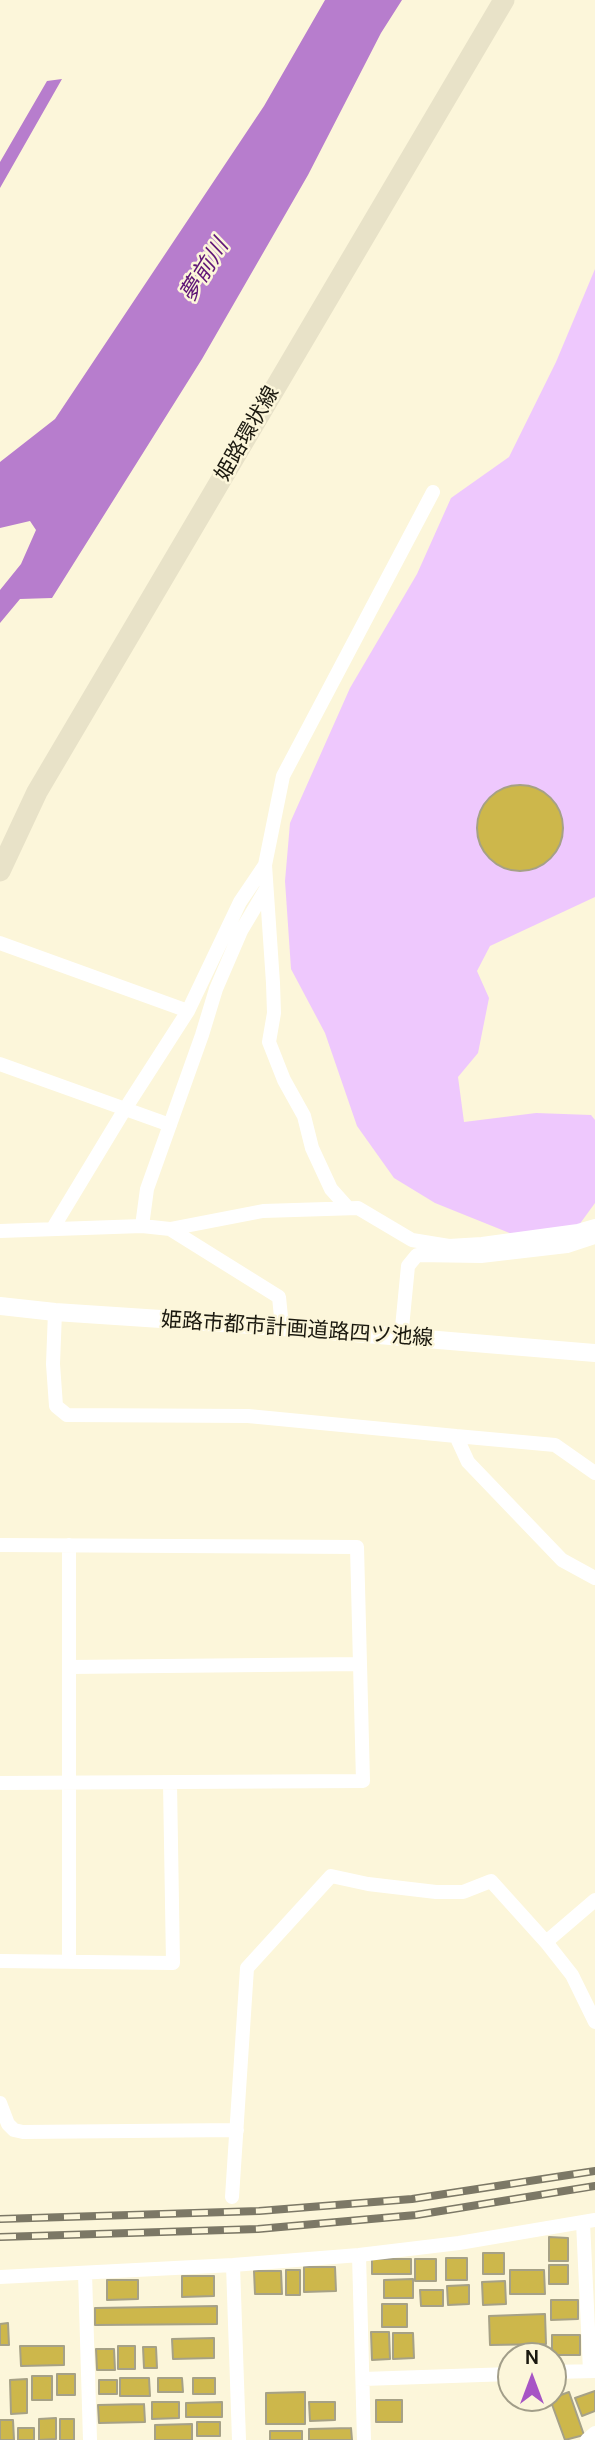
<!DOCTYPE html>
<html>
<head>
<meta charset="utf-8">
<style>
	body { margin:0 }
	#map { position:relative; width:595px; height:2440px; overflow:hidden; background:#fcf6da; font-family:"DM Sans",sans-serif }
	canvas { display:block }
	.north { position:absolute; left:497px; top:2342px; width:70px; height:70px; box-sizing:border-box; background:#fcf6da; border:2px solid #a29e89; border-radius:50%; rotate:0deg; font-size:19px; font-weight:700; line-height:28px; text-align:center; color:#1b190f }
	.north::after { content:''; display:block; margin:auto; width:24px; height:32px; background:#a755c5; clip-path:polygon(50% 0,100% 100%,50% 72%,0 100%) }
</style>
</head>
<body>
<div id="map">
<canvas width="595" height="2440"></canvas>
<div class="north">N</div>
</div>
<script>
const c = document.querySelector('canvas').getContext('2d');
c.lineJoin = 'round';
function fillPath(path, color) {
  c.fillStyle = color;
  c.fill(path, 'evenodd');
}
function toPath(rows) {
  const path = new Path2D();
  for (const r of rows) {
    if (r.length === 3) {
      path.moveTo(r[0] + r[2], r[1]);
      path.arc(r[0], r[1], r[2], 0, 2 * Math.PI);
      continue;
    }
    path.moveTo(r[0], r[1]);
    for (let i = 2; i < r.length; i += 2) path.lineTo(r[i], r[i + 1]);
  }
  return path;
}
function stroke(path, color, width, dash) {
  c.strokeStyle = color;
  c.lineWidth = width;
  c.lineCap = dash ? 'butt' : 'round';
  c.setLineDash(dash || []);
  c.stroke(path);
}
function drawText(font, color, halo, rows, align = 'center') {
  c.font = font + ' "DM Sans","Noto Sans JP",sans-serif';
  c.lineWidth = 5;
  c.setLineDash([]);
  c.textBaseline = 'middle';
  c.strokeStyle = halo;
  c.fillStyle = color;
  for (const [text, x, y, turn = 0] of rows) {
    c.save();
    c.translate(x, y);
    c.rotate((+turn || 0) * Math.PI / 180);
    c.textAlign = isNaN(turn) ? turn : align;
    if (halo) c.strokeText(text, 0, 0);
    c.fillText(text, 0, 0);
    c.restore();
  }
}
const green = toPath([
	[595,269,595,897,490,946,477,971,489,998,478,1053,458,1077,464,1122,536,1113,591,1115,595,1120,595,1203,579,1225,512,1234,435,1203,394,1178,357,1126,325,1033,291,969,285,881,290,823,350,688,417,574,451,498,509,457,556,362]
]);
const water = toPath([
	[325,0,402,0,381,33,308,175,202,359,52,598,20,599,0,623,0,590,21,564,36,530,30,521,0,528,0,462,55,419,264,106],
	[62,79,0,188,0,162,47,81]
]);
const building = toPath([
	[520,828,43],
	[549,2237,568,2238,568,2261,549,2261,549,2237],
	[483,2253,504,2253,504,2274,483,2274,483,2253],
	[446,2258,467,2258,467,2280,446,2280,446,2258],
	[372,2259,411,2259,411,2274,372,2274,372,2259],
	[415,2259,436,2259,436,2281,415,2281,415,2259],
	[549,2265,568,2265,568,2284,549,2284,549,2265],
	[304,2267,335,2267,336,2291,304,2292,304,2267],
	[286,2270,300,2270,300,2295,286,2295,286,2270],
	[510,2270,544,2270,545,2294,510,2294,510,2270],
	[254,2271,281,2271,282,2294,255,2294,254,2271],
	[182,2276,214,2276,214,2296,182,2297,182,2276],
	[413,2279,413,2298,384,2298,384,2280,413,2279],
	[107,2280,138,2280,138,2299,107,2300,107,2280],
	[505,2281,506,2304,483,2305,482,2282,505,2281],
	[469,2285,469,2304,448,2305,447,2286,469,2285],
	[420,2290,443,2290,443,2306,421,2306,420,2290],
	[551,2300,578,2300,578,2319,551,2320,551,2300],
	[382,2304,407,2304,407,2327,382,2327,382,2304],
	[217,2306,217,2324,95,2325,95,2308,217,2306],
	[545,2314,546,2344,490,2345,489,2316,545,2314],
	[8,2323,9,2345,0,2345,0,2324,8,2323],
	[371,2332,389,2332,390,2359,372,2360,371,2332],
	[393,2333,413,2333,414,2358,393,2359,393,2333],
	[552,2335,580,2335,580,2355,552,2355,552,2335],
	[214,2338,214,2358,173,2359,172,2339,214,2338],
	[20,2346,64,2346,64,2365,21,2366,20,2346],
	[118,2346,135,2346,135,2369,118,2369,118,2346],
	[143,2347,156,2347,157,2368,144,2368,143,2347],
	[96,2349,114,2349,115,2370,97,2370,96,2349],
	[57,2374,75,2374,75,2395,57,2395,57,2374],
	[32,2376,52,2376,52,2400,32,2400,32,2376],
	[120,2378,149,2378,150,2396,120,2396,120,2378],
	[158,2378,182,2378,183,2392,158,2392,158,2378],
	[193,2378,215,2378,215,2394,193,2394,193,2378],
	[27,2379,27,2413,11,2414,10,2380,27,2379],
	[99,2380,117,2380,117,2394,99,2394,99,2380],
	[595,2391,595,2411,582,2416,575,2398,595,2391],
	[305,2392,305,2424,266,2424,266,2393,305,2392],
	[569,2392,584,2435,565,2440,550,2399,569,2392],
	[376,2400,402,2400,402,2422,376,2422,376,2400],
	[152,2402,179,2402,179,2418,152,2419,152,2402],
	[222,2402,222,2417,186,2417,186,2403,222,2402],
	[309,2402,335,2402,335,2420,310,2421,309,2402],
	[144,2404,145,2422,99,2423,98,2405,144,2404],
	[56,2418,56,2439,39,2440,39,2419,56,2418],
	[60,2419,74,2419,74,2440,60,2440,60,2419],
	[0,2420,13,2420,14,2440,0,2440,0,2420],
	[197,2422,220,2422,220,2436,197,2436,197,2422],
	[192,2424,192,2440,155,2440,155,2425,192,2424],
	[18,2428,34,2428,34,2440,18,2440,18,2428],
	[351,2428,352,2440,309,2440,309,2429,351,2428],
	[270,2431,302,2431,302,2440,270,2440,270,2431]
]);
const minor = toPath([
	[0,943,188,1011,125,1109,53,1228],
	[188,1011,240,902,265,865],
	[0,1064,170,1125],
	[348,1208,331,1189,312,1148,304,1116,284,1080,269,1042,274,1013,273,983,265,865,283,776,433,492],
	[142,1226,147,1189,202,1035,216,989,241,931,266,889],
	[170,1229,263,1211,358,1208,412,1240,449,1246,482,1244,578,1231,595,1226],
	[0,1231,142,1226,170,1229,279,1297,282,1327],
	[55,1312,53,1364,56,1406,67,1415,248,1416,456,1436,468,1462,562,1560,595,1578],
	[401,1338,408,1266,417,1255,481,1256,567,1246,595,1237],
	[456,1436,555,1445,595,1473],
	[0,1545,357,1547,363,1781,0,1783],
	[69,1545,69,1962],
	[69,1667,359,1664],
	[546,1942,595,1900],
	[0,1961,173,1963,170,1783],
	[0,2103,8,2124,14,2130,23,2132,237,2130],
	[232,2197,247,1968,331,1876,368,1884,436,1892,463,1892,491,1881,546,1942,572,1975,595,2022],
	[583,2222,590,2371],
	[359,2255,364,2440],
	[233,2265,239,2440],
	[85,2273,90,2440],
	[0,2277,233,2265,359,2255,459,2243,595,2220],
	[553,2372,595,2371],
	[363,2379,511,2374],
	[587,2440,595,2433]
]);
const tertiary = toPath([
	[0,1306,55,1312,282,1327,595,1353]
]);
const secondary = toPath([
	[0,871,37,792,504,0]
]);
const rail = toPath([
	[0,2219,259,2211,412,2199,595,2171],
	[0,2237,258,2229,416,2215,595,2186]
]);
const streetNames = [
	["姫路環状線",248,434,-60],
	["姫路市都市計画道路四ツ池線",297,1330,4]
];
const waterNames = [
	["夢前川",205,271,-58]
];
fillPath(green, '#eec8fd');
fillPath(water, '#b77dcd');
fillPath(building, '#cdb74b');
stroke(building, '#a6a186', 2);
stroke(minor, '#fff', 14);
stroke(tertiary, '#fff', 18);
stroke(secondary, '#e8e2c8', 21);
stroke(rail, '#7c7866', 8);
stroke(rail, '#fcf6da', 5, [16]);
drawText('21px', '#1b190f', '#fcf6da', streetNames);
drawText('italic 23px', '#601677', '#fcf6da', waterNames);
</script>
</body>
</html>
